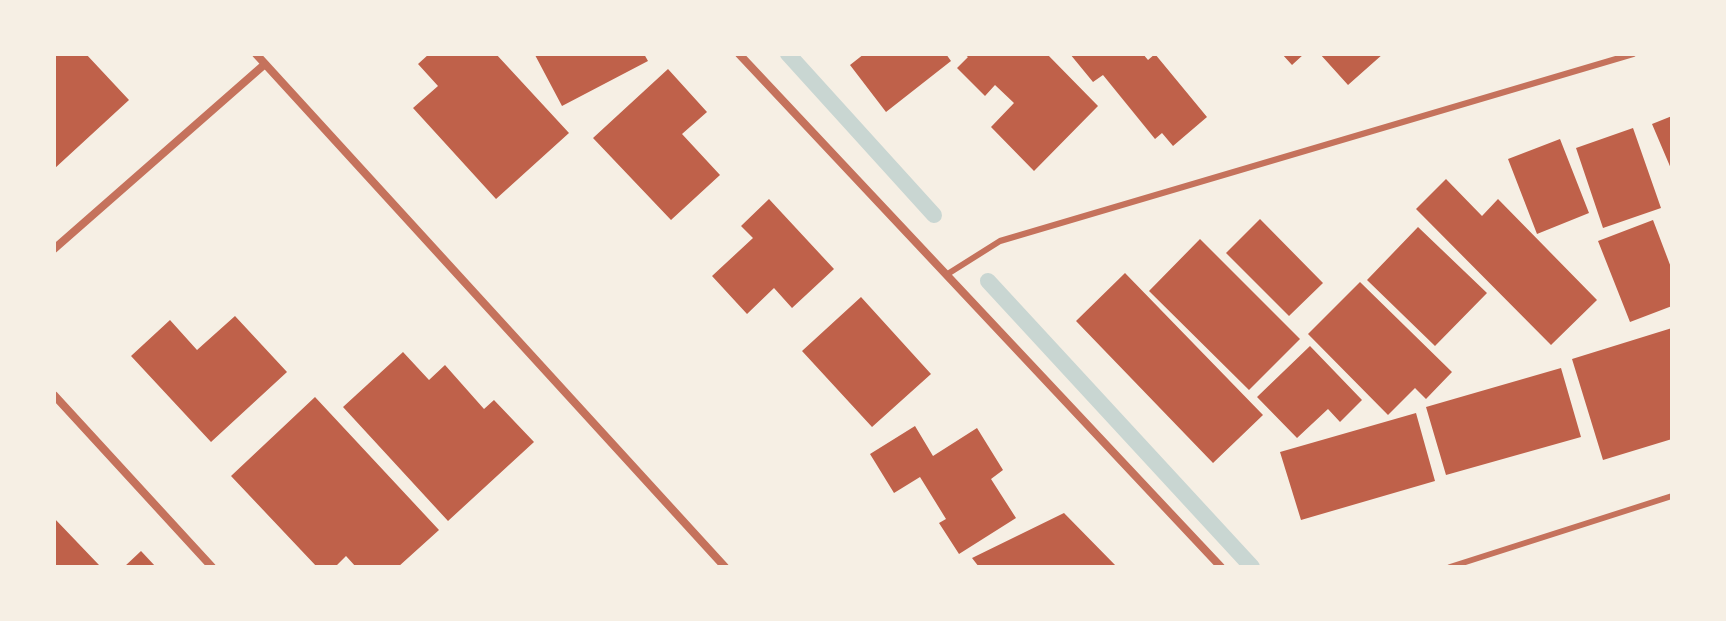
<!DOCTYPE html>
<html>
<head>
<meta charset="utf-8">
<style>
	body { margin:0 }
	#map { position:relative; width:1726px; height:621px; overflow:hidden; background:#f6efe4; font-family:Barlow,sans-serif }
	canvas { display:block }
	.frame { position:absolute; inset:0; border:56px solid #f6efe4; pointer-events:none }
</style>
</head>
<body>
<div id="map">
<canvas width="1726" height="621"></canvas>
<div class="frame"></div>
</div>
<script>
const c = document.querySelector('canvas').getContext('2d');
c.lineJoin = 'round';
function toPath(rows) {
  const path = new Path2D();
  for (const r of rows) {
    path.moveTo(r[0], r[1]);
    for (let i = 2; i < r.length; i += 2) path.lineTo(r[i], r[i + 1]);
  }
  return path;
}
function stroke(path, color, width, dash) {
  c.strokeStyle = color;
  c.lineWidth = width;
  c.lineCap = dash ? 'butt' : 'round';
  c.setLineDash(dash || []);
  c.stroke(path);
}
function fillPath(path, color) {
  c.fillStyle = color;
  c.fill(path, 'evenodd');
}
const stream = toPath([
	[788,54,934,215],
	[988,281,1252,567]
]);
const building = toPath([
	[54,54,86,54,129,100,54,169],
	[429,54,496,54,569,133,496,199,413,108,438,86,418,64],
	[644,54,648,61,562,106,535,55],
	[864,54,946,54,951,61,886,112,850,65],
	[964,54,1047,54,1098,106,1034,171,991,127,1014,103,995,85,985,96,957,68,968,57],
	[1070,54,1143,54,1148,60,1155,54,1207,117,1173,146,1162,133,1155,139,1103,75,1093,82],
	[1282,54,1304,54,1292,65],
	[1320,54,1383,54,1348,85],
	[668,69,707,112,682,134,720,175,671,220,593,138],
	[1672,116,1672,171,1652,124],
	[1633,128,1661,208,1603,228,1576,148],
	[1560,139,1589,213,1537,234,1508,159],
	[1446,179,1482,216,1498,199,1597,300,1551,345,1416,209],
	[769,199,834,269,792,308,774,288,747,314,712,276,753,238,741,226],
	[1260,219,1323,283,1289,316,1226,253],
	[1653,220,1672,270,1672,306,1630,322,1598,241],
	[1418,227,1487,293,1435,346,1367,280],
	[1200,239,1300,339,1249,390,1149,291],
	[1125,273,1263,415,1213,463,1076,321],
	[1360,282,1452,372,1426,399,1415,388,1388,415,1308,334],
	[861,297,931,374,872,427,802,351],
	[235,316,287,372,211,442,131,356,170,320,197,350],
	[1672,328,1672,439,1603,460,1572,359],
	[1310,346,1362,400,1340,422,1328,409,1297,438,1257,397],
	[403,352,429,380,445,365,484,409,494,400,534,442,448,521,343,407],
	[1561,368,1581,437,1446,475,1426,407],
	[315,397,439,530,398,567,356,567,346,556,335,567,317,567,231,476],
	[1416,413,1435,481,1301,520,1280,452],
	[915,426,933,456,977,428,1003,470,991,479,1016,518,959,554,939,523,946,519,920,477,894,493,870,454],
	[1064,513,1117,567,979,567,972,558],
	[54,518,99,565,98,567,54,567],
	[141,551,156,567,124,567]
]);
const service = toPath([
	[946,275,1000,241,1633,54],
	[1450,567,1672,496]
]);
const minor = toPath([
	[256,54,725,567],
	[739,54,1221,567],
	[54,249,265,64],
	[54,395,212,567]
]);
stroke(stream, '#c9d6d2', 16);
fillPath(building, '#bf614a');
stroke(service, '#c5725c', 6);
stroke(minor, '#c5725c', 8);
</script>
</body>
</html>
